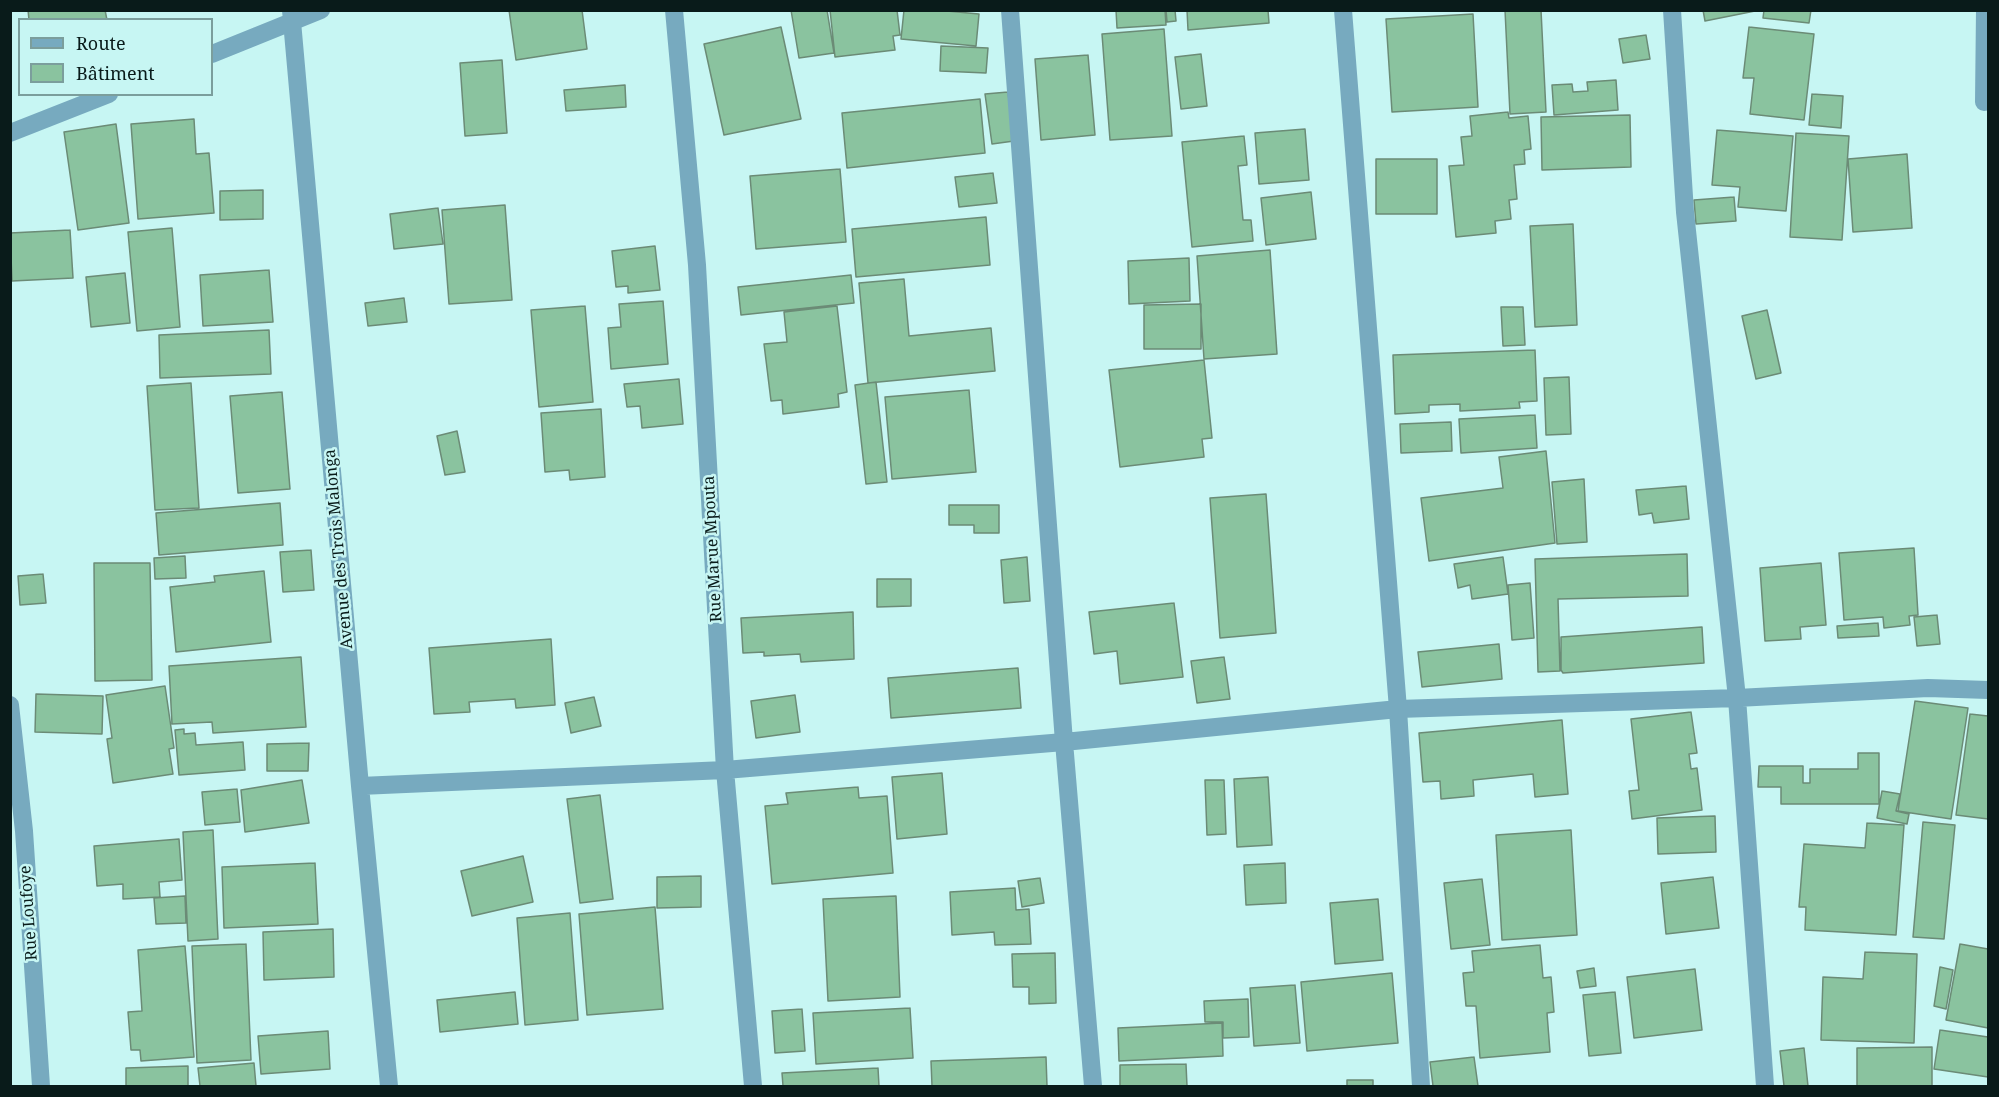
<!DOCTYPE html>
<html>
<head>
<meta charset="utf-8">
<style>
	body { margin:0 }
	#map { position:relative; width:1999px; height:1097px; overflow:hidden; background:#c7f6f3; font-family:"Noto Serif",serif }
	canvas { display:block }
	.frame { position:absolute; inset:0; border:12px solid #091b1a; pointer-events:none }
	.legend { position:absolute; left:18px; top:18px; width:195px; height:78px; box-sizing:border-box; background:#c7f6f3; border:2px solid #7b9e9c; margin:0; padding:8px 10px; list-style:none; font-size:18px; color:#091b1a }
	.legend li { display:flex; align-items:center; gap:12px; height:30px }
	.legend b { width:30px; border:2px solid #7b9e9c }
</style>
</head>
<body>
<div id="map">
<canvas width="1999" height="1097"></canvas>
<div class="frame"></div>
<ul class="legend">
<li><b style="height:8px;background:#77aabf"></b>Route</li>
<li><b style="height:16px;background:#8ac39f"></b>Bâtiment</li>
</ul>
</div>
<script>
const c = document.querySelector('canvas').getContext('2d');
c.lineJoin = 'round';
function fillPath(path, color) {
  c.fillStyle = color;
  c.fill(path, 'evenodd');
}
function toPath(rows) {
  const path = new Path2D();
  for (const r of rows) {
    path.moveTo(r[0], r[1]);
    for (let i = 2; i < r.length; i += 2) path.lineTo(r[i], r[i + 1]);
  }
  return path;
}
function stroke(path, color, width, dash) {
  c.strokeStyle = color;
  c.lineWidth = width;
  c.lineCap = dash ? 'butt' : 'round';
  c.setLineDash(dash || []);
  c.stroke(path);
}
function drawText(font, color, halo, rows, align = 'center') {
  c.font = font + ' "Noto Serif",serif';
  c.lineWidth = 5;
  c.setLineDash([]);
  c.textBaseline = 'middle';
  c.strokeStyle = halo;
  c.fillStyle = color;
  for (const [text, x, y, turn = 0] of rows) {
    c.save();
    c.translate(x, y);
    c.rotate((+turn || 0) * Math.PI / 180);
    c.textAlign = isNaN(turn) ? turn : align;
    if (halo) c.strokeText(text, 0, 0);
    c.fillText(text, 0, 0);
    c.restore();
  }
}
const building = toPath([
	[28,10,105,10,107,20,29,20,28,10],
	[509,10,582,10,587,49,516,60,509,10],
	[791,10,827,10,834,53,799,58,791,10],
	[830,10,897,10,900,35,893,36,895,50,835,57,830,10],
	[904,10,936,10,979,14,976,46,901,39,904,10],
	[1116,10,1165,10,1166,25,1117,28,1116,10],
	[1166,10,1175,10,1176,21,1167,22,1166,10],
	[1187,10,1268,10,1269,23,1188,30,1187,10],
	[1505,10,1541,10,1546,112,1510,114,1505,10],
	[1703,10,1754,10,1755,11,1705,21,1703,10],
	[1764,10,1811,10,1809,23,1763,18,1764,10],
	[1473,14,1478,107,1392,112,1386,19,1473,14],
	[781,27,801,119,724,135,704,44,781,27],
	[1749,27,1814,34,1804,120,1750,114,1754,78,1743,78,1749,27],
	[1164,29,1172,136,1110,140,1102,34,1164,29],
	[1646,35,1650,59,1623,63,1619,39,1646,35],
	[941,46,988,48,986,73,940,71,941,46],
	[1201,54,1207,106,1181,109,1175,57,1201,54],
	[1088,55,1095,135,1041,140,1035,59,1088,55],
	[502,60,507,133,465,136,460,63,502,60],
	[1616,80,1618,110,1554,115,1552,85,1572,84,1573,92,1588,91,1587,82,1616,80],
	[625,85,626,107,566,111,564,90,625,85],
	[1008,92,1014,141,992,144,985,94,1008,92],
	[1812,94,1843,96,1841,128,1809,125,1812,94],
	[980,99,985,153,847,168,842,113,980,99],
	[1508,112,1509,118,1528,116,1531,149,1524,150,1525,164,1514,165,1517,199,1509,200,1511,219,1495,221,1496,233,1456,237,1449,166,1464,165,1461,137,1472,136,1470,116,1508,112],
	[1630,115,1631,167,1542,170,1541,117,1630,115],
	[194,119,196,154,209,153,214,213,138,219,131,124,194,119],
	[116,124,129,223,78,230,64,132,116,124],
	[1305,129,1309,180,1259,184,1255,133,1305,129],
	[1717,130,1793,136,1786,211,1738,207,1740,187,1712,185,1717,130],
	[1796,133,1849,136,1842,240,1790,237,1796,133],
	[1244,136,1247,165,1238,166,1243,220,1251,220,1253,241,1192,247,1182,142,1244,136],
	[1907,154,1912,228,1853,232,1848,159,1907,154],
	[1376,159,1437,159,1437,214,1376,214,1376,159],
	[840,169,846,242,756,249,750,176,840,169],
	[993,173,997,203,959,207,955,177,993,173],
	[263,190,263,219,220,220,220,191,263,190],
	[1311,192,1316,239,1266,245,1261,198,1311,192],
	[1734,197,1736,221,1696,224,1694,200,1734,197],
	[505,205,512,300,449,304,442,210,505,205],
	[438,208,443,244,394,249,390,214,438,208],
	[986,217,990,265,856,277,852,229,986,217],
	[1573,224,1577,325,1535,327,1530,226,1573,224],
	[172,228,180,327,137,331,128,232,172,228],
	[70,230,73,278,12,281,10,233,70,230],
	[655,246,660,290,628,293,628,286,616,287,612,251,655,246],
	[1270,250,1277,354,1204,359,1197,256,1270,250],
	[1189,258,1190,301,1129,304,1128,261,1189,258],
	[269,270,273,322,203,326,200,275,269,270],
	[125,273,130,323,91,327,86,277,125,273],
	[851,275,854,303,741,315,738,287,851,275],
	[904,279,909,336,991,328,995,371,868,383,859,283,904,279],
	[404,298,407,322,368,326,365,303,404,298],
	[663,301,668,364,611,369,608,328,621,327,619,304,663,301],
	[1201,304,1201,349,1144,349,1144,305,1201,304],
	[585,306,593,402,539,407,531,310,585,306],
	[837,306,847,392,838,394,839,407,783,414,782,400,771,401,764,344,787,342,784,312,837,306],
	[1501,307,1523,307,1525,345,1503,346,1501,307],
	[1767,310,1781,373,1756,379,1742,316,1767,310],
	[269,330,271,374,160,378,159,335,269,330],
	[1535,350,1537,401,1519,402,1520,408,1460,411,1460,404,1429,405,1429,412,1395,414,1393,355,1535,350],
	[1204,360,1212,438,1202,439,1204,457,1120,467,1109,370,1204,360],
	[1569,377,1571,434,1546,435,1544,378,1569,377],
	[679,379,683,424,642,428,640,406,627,407,624,384,679,379],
	[876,382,887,482,866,484,855,385,876,382],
	[191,383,199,508,155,510,147,386,191,383],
	[969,390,976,472,892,479,885,397,969,390],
	[282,392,290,489,238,493,230,396,282,392],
	[601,409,605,477,570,480,569,470,545,472,541,413,601,409],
	[1535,415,1537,448,1461,453,1459,419,1535,415],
	[1451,422,1452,451,1401,453,1400,424,1451,422],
	[457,431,465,472,445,475,437,436,457,431],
	[1546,451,1555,543,1429,561,1421,498,1503,488,1499,457,1546,451],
	[1584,479,1587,542,1557,544,1552,482,1584,479],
	[1686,486,1689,519,1654,523,1652,513,1639,515,1636,490,1686,486],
	[1266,494,1276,633,1220,638,1210,498,1266,494],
	[280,503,283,545,159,555,156,513,280,503],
	[949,505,999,505,999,533,974,533,974,525,949,525,949,505],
	[1914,548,1918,615,1909,616,1910,625,1884,628,1883,617,1844,620,1839,553,1914,548],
	[311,550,314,590,283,592,280,552,311,550],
	[1687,554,1688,596,1558,599,1560,671,1538,672,1535,559,1687,554],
	[185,556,186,578,155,579,154,558,185,556],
	[1027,557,1030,601,1004,603,1001,560,1027,557],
	[1503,557,1508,594,1472,599,1470,585,1458,588,1454,564,1503,557],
	[94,563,150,563,152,680,95,681,94,563],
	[1821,563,1826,625,1800,627,1801,639,1765,641,1760,568,1821,563],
	[264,571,271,642,176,652,170,587,215,582,214,576,264,571],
	[43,574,46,603,20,605,18,576,43,574],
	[877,579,911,579,911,606,877,607,877,579],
	[1530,583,1534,638,1512,640,1508,585,1530,583],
	[1174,603,1183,677,1120,684,1117,651,1094,654,1089,612,1174,603],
	[853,612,854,659,801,662,800,654,764,656,764,652,743,653,741,618,853,612],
	[1937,615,1940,644,1917,646,1914,617,1937,615],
	[1878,623,1879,636,1838,638,1837,626,1878,623],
	[1702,627,1704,663,1563,673,1561,670,1561,637,1702,627],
	[551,639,555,705,516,708,515,699,469,702,470,712,434,714,429,648,551,639],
	[1499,644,1502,679,1422,687,1418,652,1499,644],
	[301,657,306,727,213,733,212,722,172,724,169,666,301,657],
	[1224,657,1230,699,1197,703,1191,661,1224,657],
	[1018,668,1021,708,891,718,888,678,1018,668],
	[165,686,174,748,169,749,173,774,113,783,107,739,112,738,106,695,165,686],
	[36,694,103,696,102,734,35,732,36,694],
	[795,695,800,732,756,738,751,701,795,695],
	[594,697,601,726,571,733,565,703,594,697],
	[1915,701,1968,708,1951,819,1898,811,1915,701],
	[1691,712,1697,753,1689,754,1691,769,1697,768,1702,810,1632,819,1629,791,1639,790,1631,719,1691,712],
	[1970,714,1988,716,1988,819,1956,815,1970,714],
	[1562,720,1568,794,1535,797,1533,774,1473,780,1474,796,1441,799,1440,781,1423,782,1419,733,1562,720],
	[184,729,184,734,195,733,196,745,243,742,245,770,179,775,175,730,184,729],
	[309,743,308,771,267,771,267,744,309,743],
	[1858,753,1879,753,1879,804,1781,804,1781,787,1758,787,1759,766,1803,766,1803,783,1810,783,1810,769,1858,769,1858,753],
	[942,773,947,834,897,839,892,777,942,773],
	[1268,777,1272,845,1237,847,1234,779,1268,777],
	[302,780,309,823,245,832,241,790,302,780],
	[1205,780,1224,780,1226,834,1207,835,1205,780],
	[858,787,859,798,887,796,893,873,772,884,765,806,788,804,786,793,858,787],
	[237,789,240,822,205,825,202,792,237,789],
	[1882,791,1900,794,1896,811,1909,814,1907,824,1877,818,1882,791],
	[600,795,613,899,580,903,567,799,600,795],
	[1715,816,1716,852,1658,854,1657,818,1715,816],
	[1923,822,1955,825,1944,939,1913,937,1923,822],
	[1867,823,1904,825,1896,935,1805,930,1806,907,1799,907,1804,844,1865,848,1867,823],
	[213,830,218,939,188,941,183,832,213,830],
	[1571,830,1577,935,1502,940,1496,835,1571,830],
	[179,839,182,880,159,882,160,897,123,899,123,884,97,886,94,846,179,839],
	[523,856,533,902,472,916,461,871,523,856],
	[315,863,318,924,224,928,222,867,315,863],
	[1285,863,1286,903,1246,905,1244,865,1285,863],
	[701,876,701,907,657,908,657,877,701,876],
	[1713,877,1719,928,1666,934,1661,883,1713,877],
	[1040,878,1044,903,1022,907,1018,881,1040,878],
	[1482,879,1490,945,1451,949,1444,883,1482,879],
	[1015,888,1016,910,1029,909,1031,944,995,945,994,932,952,935,950,892,1015,888],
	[185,896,186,923,156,924,154,898,185,896],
	[896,896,900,997,828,1001,823,899,896,896],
	[1378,899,1383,960,1335,964,1330,903,1378,899],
	[655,907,663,1009,587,1015,579,914,655,907],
	[570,913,578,1020,525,1025,517,918,570,913],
	[333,929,334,977,264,980,263,932,333,929],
	[246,944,251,1060,197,1063,192,946,246,944],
	[1960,944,1988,949,1988,1028,1946,1020,1960,944],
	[1540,945,1543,978,1551,977,1554,1012,1547,1013,1550,1052,1480,1058,1476,1006,1466,1006,1463,973,1474,972,1472,951,1540,945],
	[185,946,194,1057,141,1061,140,1050,131,1050,128,1012,142,1011,138,950,185,946],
	[1865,952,1917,954,1914,1043,1821,1040,1823,977,1863,979,1865,952],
	[1055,953,1056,1003,1029,1004,1029,987,1013,987,1012,954,1055,953],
	[1940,967,1953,970,1946,1009,1934,1006,1940,967],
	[1594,968,1596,986,1580,988,1577,971,1594,968],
	[1695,969,1702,1030,1634,1038,1627,977,1695,969],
	[1392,973,1398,1043,1307,1051,1301,982,1392,973],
	[1295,985,1300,1043,1254,1046,1250,988,1295,985],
	[515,992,518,1024,440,1032,437,1000,515,992],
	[1615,992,1621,1053,1589,1056,1583,995,1615,992],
	[1248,999,1249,1037,1223,1038,1223,1022,1205,1022,1204,1001,1248,999],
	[910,1008,913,1058,816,1064,813,1013,910,1008],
	[802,1009,805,1051,775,1053,772,1011,802,1009],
	[1222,1023,1223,1056,1119,1061,1118,1028,1222,1023],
	[1940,1030,1988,1037,1988,1077,1934,1069,1940,1030],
	[328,1031,330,1069,261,1074,258,1036,328,1031],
	[1932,1047,1932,1086,1857,1086,1857,1048,1932,1047],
	[1804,1048,1808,1086,1784,1086,1780,1051,1804,1048],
	[1046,1057,1047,1086,932,1086,931,1061,1046,1057],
	[1474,1057,1478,1086,1433,1086,1430,1062,1474,1057],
	[254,1063,256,1086,200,1086,198,1068,254,1063],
	[1186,1064,1187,1086,1120,1086,1120,1065,1186,1064],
	[188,1066,188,1086,126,1086,126,1068,188,1066],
	[878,1068,879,1086,783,1086,782,1073,878,1068],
	[1347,1080,1373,1080,1373,1086,1347,1086,1347,1080]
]);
const street = toPath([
	[291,10,360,786,389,1086],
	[674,10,697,265,725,770,753,1086],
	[1010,10,1064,742,1093,1086],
	[1343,10,1398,709,1421,1086],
	[1672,10,1685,212,1737,698,1765,1086],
	[212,54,321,10],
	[1984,102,1985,10],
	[10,133,109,94],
	[10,705,24,831,41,1086],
	[360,786,725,770,1064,742,1398,709,1737,698,1928,688,1988,690]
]);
const streetNames = [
	["Avenue des Trois Malonga",339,549,-95],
	["Rue Marue Mpouta",713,549,-93],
	["Rue Loufoye",29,913,-94]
];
fillPath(building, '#8ac39f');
stroke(building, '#6b8b76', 1.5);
stroke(street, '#77aabf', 18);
drawText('16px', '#091b1a', '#c7f6f3', streetNames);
</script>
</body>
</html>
